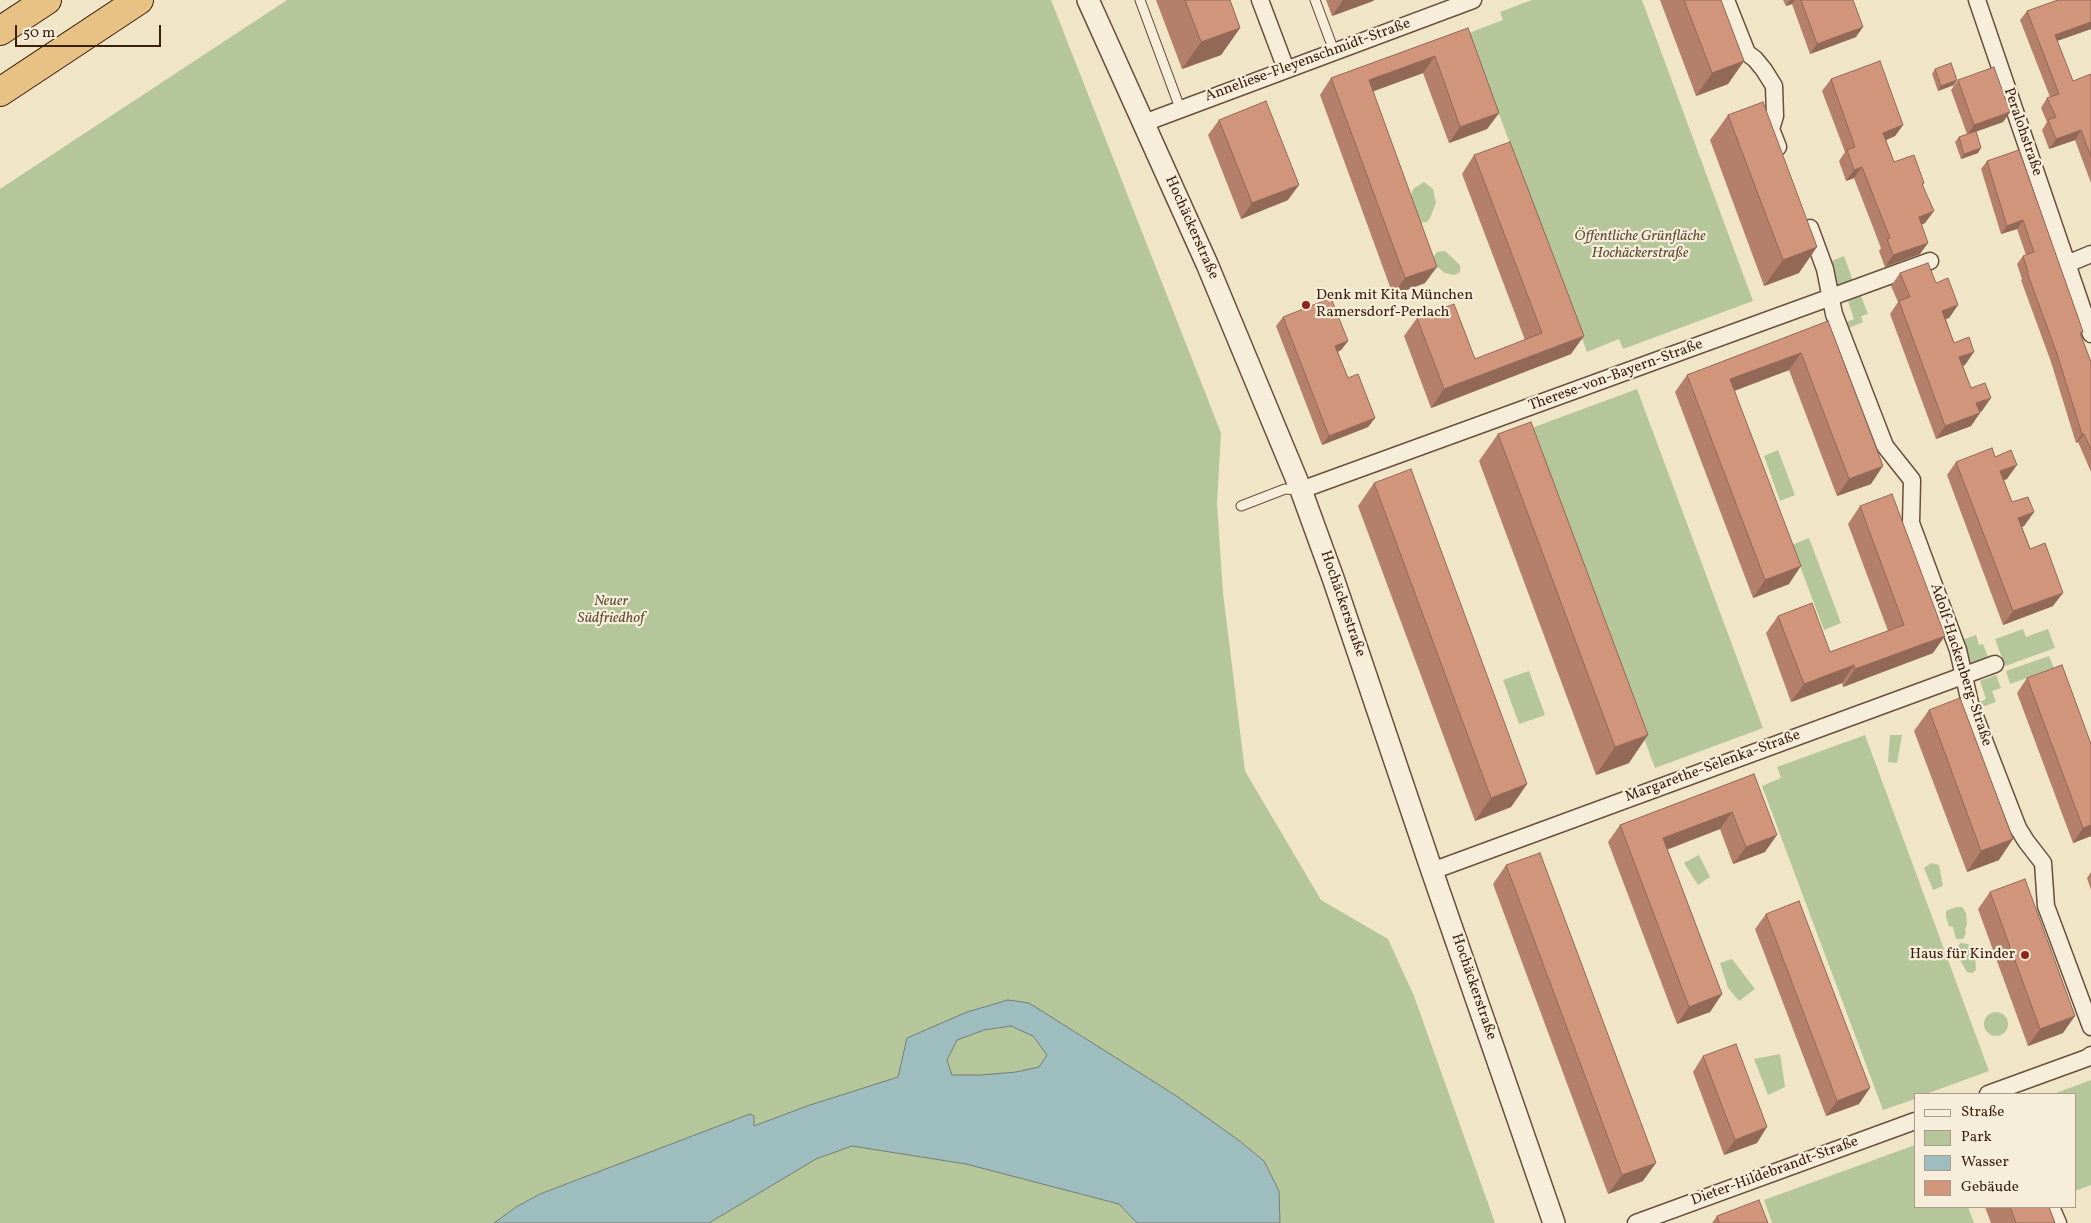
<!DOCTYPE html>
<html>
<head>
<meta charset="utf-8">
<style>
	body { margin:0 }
	#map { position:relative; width:2091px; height:1223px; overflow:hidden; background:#f1e5c8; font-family:Vollkorn,serif }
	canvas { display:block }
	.legend { position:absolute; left:1914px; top:1093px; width:162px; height:115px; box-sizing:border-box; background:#f6eedb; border:1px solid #ab9b89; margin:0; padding:6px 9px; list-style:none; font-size:15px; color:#3b1f0d }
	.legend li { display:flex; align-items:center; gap:10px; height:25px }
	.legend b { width:25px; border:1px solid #ab9b89 }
	.scale { position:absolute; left:15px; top:25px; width:146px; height:22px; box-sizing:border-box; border:2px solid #3b1f0d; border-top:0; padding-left:6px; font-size:15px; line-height:18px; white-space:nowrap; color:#3b1f0d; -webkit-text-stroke:4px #f6eedb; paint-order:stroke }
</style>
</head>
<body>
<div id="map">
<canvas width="2091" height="1223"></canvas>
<ul class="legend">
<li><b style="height:6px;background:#f6eedb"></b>Straße</li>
<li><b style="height:14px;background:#b5c69a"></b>Park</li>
<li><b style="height:14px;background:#9ebdbe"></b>Wasser</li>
<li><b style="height:14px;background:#d1957c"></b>Gebäude</li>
</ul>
<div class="scale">50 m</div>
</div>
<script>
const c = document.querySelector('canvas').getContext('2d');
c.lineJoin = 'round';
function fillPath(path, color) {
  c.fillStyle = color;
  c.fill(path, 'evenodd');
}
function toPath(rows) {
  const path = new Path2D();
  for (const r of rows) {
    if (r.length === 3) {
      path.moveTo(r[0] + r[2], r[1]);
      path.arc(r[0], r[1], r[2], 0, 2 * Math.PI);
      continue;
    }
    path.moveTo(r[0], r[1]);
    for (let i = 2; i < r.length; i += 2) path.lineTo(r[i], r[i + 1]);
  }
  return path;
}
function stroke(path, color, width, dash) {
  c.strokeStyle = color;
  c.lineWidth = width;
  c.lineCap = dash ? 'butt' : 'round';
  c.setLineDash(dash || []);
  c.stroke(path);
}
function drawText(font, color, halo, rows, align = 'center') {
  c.font = font + ' Vollkorn,serif';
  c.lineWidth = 4.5;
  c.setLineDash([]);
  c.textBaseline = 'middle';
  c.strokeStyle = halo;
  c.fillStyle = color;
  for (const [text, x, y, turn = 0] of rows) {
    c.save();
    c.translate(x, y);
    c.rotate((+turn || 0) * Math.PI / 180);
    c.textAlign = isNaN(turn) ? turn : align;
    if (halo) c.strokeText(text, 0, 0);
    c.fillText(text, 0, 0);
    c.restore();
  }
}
const green = toPath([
	[287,0,1051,0,1221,433,1217,504,1223,593,1245,771,1321,900,1388,939,1414,996,1495,1223,0,1223,0,189],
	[1532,0,1642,0,1753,301,1623,349,1619,339,1587,352,1469,33,1503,20,1500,12],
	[1424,182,1433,189,1436,203,1430,218,1427,222,1418,223,1411,195,1413,189],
	[1445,251,1460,265,1460,272,1454,275,1445,273,1435,265,1434,256,1437,252],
	[1844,256,1853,281,1838,286,1829,262],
	[1861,296,1868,314,1861,316,1863,322,1849,328,1847,322,1854,319,1848,301],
	[1637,389,1763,728,1655,768,1529,429],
	[1778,450,1795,495,1780,501,1764,456],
	[1809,538,1841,623,1824,630,1792,545],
	[2023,629,2026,637,2048,629,2055,648,2005,666,1995,639],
	[1976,635,1979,645,1983,644,1988,657,1971,663,1962,640],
	[2049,656,2054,668,2010,684,2006,671],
	[1529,671,1545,715,1519,724,1503,680],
	[1996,675,2001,688,1992,691,1996,702,1982,707,1980,702,1986,699,1980,681],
	[1865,735,1989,1071,1926,1094,1915,1094,1915,1099,1883,1110,1762,786,1781,778,1777,767],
	[1890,735,1902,735,1897,763,1888,762],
	[1699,855,1710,877,1698,885,1684,863],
	[1931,863,1939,865,1943,886,1933,890,1924,868],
	[1956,907,1962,907,1966,913,1967,923,1965,930,1966,933,1963,939,1956,939,1953,927,1949,926,1946,917,1946,911],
	[1960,943,1968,944,1975,955,1976,970,1972,973,1967,972,1960,960,1958,947],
	[1732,959,1755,989,1739,1001,1728,988,1720,963],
	[1996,1024,12],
	[1780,1054,1785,1087,1768,1095,1754,1059],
	[2091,1080,2091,1185,2075,1191,2075,1094,2053,1094],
	[1915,1145,1915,1207,1968,1207,1974,1223,1772,1223,1764,1200]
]);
const water = toPath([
	[1008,1000,1029,1003,1175,1095,1237,1139,1264,1161,1279,1191,1280,1223,1137,1223,1119,1204,966,1164,852,1146,816,1159,709,1223,494,1223,516,1207,540,1194,750,1114,754,1116,754,1126,807,1106,898,1077,907,1038,967,1012,1008,1000],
	[1011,1026,1033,1036,1047,1055,1039,1067,1016,1072,981,1075,952,1075,947,1060,957,1040,984,1030,1011,1026]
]);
const service = toPath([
	[1140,0,1180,108],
	[1315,0,1334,51],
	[1241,506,1285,489,1300,490]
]);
const minor = toPath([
	[1260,0,1286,69],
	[1726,0,1747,53,1755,59,1764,70,1774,86,1775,116,1771,129,1778,147],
	[1977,0,2091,334],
	[1144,123,1473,0],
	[1810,228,1825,269,1834,314,1885,446,1912,480,1911,523,1958,650,1970,703,1989,753,2018,828,2026,841,2043,863,2046,906,2091,1027],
	[2067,264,2091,254],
	[1301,490,1930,261],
	[1432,871,1995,664],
	[1988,1094,2087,1058,2091,1055],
	[2051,1207,2058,1223],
	[1636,1223,1915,1121]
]);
const tertiary = toPath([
	[1088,0,1207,264,1301,490,1333,578,1432,871,1554,1223]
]);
const motorway = toPath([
	[0,31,47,0],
	[0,92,139,0]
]);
const wall = toPath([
	[1156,0,1230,0,1240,28,1221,55,1182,69],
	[1326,0,1374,0,1373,1,1332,16],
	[1660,0,1721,0,1744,61,1728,84,1696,96],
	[1783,0,1853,0,1856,37,1810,54,1792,4,1786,6],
	[2091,0,2091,29,2057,41,2073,81,2091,74,2091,183,2075,140,2049,149,2042,130,2047,122,2041,108,2047,98,2050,97,2020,20,2027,11],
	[1468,28,1499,113,1487,129,1449,143,1423,73,1373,91,1425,283,1393,295,1320,95,1331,78],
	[1935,69,1954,85,1938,91,1932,74],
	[1831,79,1903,125,1895,136,1886,140,1894,162,1924,183,1923,185,1925,223,1921,225,1920,254,1885,267,1879,251,1881,248,1854,178,1846,181,1839,161,1845,152,1822,91],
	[1958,80,2010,112,2003,122,1976,131,1978,153,1961,159,1955,142,1959,137,1967,134,1951,90],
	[1728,115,1799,273,1764,286,1710,140],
	[1219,120,1288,200,1241,219,1208,135],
	[2019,150,2083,332,2081,335,2091,362,2091,472,2078,442,2076,443,2051,362,2021,280,2022,279,2017,264,2023,256,2026,255,2017,229,2001,234,1981,169,1987,161],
	[1474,155,1571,354,1431,408,1404,336,1417,318,1475,359,1525,340,1462,174],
	[1900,273,1936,283,1958,305,1949,318,1946,319,1954,343,1965,365,1963,366,1971,388,1982,411,1980,412,1971,426,1936,439,1890,314,1898,302,1891,286],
	[1283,317,1348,341,1341,350,1338,352,1348,378,1375,418,1368,427,1322,445,1276,326],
	[1828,321,1871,484,1837,496,1789,370,1734,391,1789,584,1753,598,1675,392,1687,375],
	[1498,434,1629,763,1596,775,1479,461],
	[1995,457,2007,479,2004,480,2012,502,2034,512,2024,526,2022,527,2053,606,2003,625,1947,475,1956,462],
	[1374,483,1527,784,1511,807,1475,821,1358,506],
	[1860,506,1933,653,1843,687,1842,683,1791,702,1766,633,1778,616,1830,652,1888,631,1848,524],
	[2027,678,2091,744,2091,836,2073,843,2017,693],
	[1929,710,1999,860,1967,872,1914,731],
	[1754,774,1765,852,1733,864,1720,829,1667,849,1722,994,1710,1012,1677,1024,1608,842,1620,825],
	[1506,865,1643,1181,1608,1194,1493,884],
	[2091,872,2091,890,2087,878],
	[1990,892,2063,1033,2028,1046,1978,909],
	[1766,914,1859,1104,1826,1116,1755,929],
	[1703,1056,1757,1143,1724,1155,1693,1072],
	[1985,1207,2049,1207,2055,1223,1991,1223],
	[1717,1216,1768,1223,1712,1223]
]);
const shadedWall = toPath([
	[1343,0,1374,0,1373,1,1332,16],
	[1790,0,1795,0,1792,4,1786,6],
	[2091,22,2091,29,2048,44,2055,35],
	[1863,27,1856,37,1810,54,1817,44],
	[1240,28,1221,55,1182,69,1201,42],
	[1435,56,1423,73,1358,97,1369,80],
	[1744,61,1728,84,1696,96,1712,73],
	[1957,80,1954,85,1938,91,1941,86],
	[2010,112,2003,122,1967,135,1974,125],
	[1499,113,1487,129,1449,143,1460,127],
	[1903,125,1895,136,1875,145,1883,133],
	[2081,130,2075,140,2049,149,2056,139],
	[1981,148,1978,153,1961,159,1964,154],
	[1862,167,1854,178,1846,181,1854,170],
	[1299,185,1288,200,1241,219,1252,203],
	[1934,211,1925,223,1910,229,1919,217],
	[2023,220,2017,229,2001,234,2007,226],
	[1928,243,1920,254,1885,267,1893,255],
	[1817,247,1799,273,1764,286,1783,260],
	[1437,267,1425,283,1393,295,1405,278],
	[1958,305,1949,318,1933,324,1942,311],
	[1584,336,1571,354,1431,408,1444,389],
	[1348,341,1341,350,1328,355,1335,346],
	[1974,352,1965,365,1950,370,1959,357],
	[1801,353,1789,370,1718,397,1730,379],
	[1991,398,1982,411,1967,416,1976,403],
	[1980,413,1971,426,1936,439,1945,426],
	[1375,418,1368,427,1322,445,1329,436],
	[2082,434,2084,434,2078,442,2076,443],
	[2017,465,2007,479,1991,484,2000,471],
	[1883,466,1871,484,1837,496,1849,479],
	[2034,512,2024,526,2009,532,2018,518],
	[1801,566,1789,584,1753,598,1765,580],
	[2063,593,2053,606,2003,625,2013,611],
	[1945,636,1933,653,1843,687,1855,669],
	[1854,665,1842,683,1791,702,1804,684],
	[1648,735,1629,763,1596,775,1615,747],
	[1527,784,1511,807,1475,821,1491,798],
	[1732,812,1720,829,1651,856,1663,838],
	[2091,825,2091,836,2073,843,2083,828],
	[1777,835,1765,852,1733,864,1746,847],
	[2013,839,1999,860,1967,872,1981,851],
	[1722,994,1710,1012,1677,1024,1689,1007],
	[2075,1016,2063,1033,2028,1046,2040,1029],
	[1870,1088,1859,1104,1826,1116,1837,1101],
	[1767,1127,1757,1143,1724,1155,1735,1140],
	[1656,1163,1643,1181,1608,1194,1622,1175]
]);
const building = toPath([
	[1185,0,1230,0,1240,28,1201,42,1185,0],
	[1684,0,1721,0,1744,61,1712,73,1684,0],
	[1801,0,1853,0,1863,27,1817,44,1801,0],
	[2058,0,2091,0,2091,22,2055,35,2073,81,2091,74,2091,157,2081,130,2056,139,2048,120,2056,117,2047,98,2059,94,2027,11,2058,0],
	[1468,28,1499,113,1460,127,1435,56,1369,80,1437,267,1405,278,1331,78,1468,28],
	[1880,61,1903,125,1883,133,1894,162,1914,155,1924,183,1922,184,1934,211,1919,217,1928,243,1893,255,1887,239,1890,238,1862,167,1854,170,1847,150,1855,147,1831,79,1880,61],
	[1951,63,1957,80,1941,86,1935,69,1951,63],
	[1994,67,2010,112,1974,125,1958,80,1994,67],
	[1266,101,1299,185,1252,203,1219,120,1266,101],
	[1763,102,1817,247,1783,260,1728,115,1763,102],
	[1976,131,1981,148,1964,154,1959,137,1976,131],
	[1510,142,1584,336,1444,389,1417,318,1454,304,1475,359,1542,333,1474,155,1510,142],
	[2019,150,2079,320,2083,332,2080,333,2091,362,2091,450,2084,434,2082,434,2057,354,2027,272,2028,272,2023,256,2034,252,2023,220,2007,226,1987,161,2019,150],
	[1928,263,1936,283,1948,278,1958,305,1942,311,1954,343,1969,337,1974,352,1959,357,1971,388,1985,383,1991,398,1976,403,1980,413,1945,426,1899,301,1910,297,1900,273,1928,263],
	[1331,298,1348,341,1335,346,1348,378,1358,374,1375,418,1329,436,1283,317,1331,298],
	[1828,321,1883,466,1849,479,1801,353,1730,379,1801,566,1765,580,1687,375,1828,321],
	[1531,422,1648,735,1615,747,1498,434,1531,422],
	[1992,448,1995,457,2011,450,2017,465,2000,471,2012,502,2028,497,2034,512,2018,518,2030,549,2045,543,2063,593,2013,611,1956,462,1992,448],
	[1411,469,1527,784,1491,798,1374,483,1411,469],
	[1892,494,1945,636,1855,669,1854,665,1804,684,1778,616,1812,603,1830,652,1904,625,1860,506,1892,494],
	[2062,665,2091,744,2091,825,2083,828,2027,678,2062,665],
	[1960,698,2013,839,1981,851,1929,710,1960,698],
	[1754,774,1777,835,1746,847,1732,812,1663,838,1722,994,1689,1007,1620,825,1754,774],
	[1540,853,1656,1163,1622,1175,1506,865,1540,853],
	[2025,879,2075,1016,2040,1029,1990,892,2025,879],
	[1799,901,1870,1088,1837,1101,1766,914,1799,901],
	[1736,1044,1767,1127,1735,1140,1703,1056,1736,1044],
	[1759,1200,1768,1223,1719,1223,1717,1216,1759,1200],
	[2010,1207,2049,1207,2055,1223,2016,1223,2010,1207]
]);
const markers = [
	[1306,305,5,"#8f2418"],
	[2025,955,5,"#8f2418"]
];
const streetNames = [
	["Anneliese-Fleyenschmidt-Straße",1308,61,-20],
	["Peralohstraße",2022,132,71],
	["Hochäckerstraße",1191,228,66],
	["Therese-von-Bayern-Straße",1616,376,-20],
	["Hochäckerstraße",1342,604,71],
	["Adolf-Hackenberg-Straße",1960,665,72],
	["Margarethe-Selenka-Straße",1713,767,-20],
	["Hochäckerstraße",1473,987,71],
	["Dieter-Hildebrandt-Straße",1775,1172,-20]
];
const parkNames = [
	["Öffentliche Grünfläche",1640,237],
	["Hochäckerstraße",1640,254],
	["Neuer",611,602],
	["Südfriedhof",611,619]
];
const poiNames = [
	["Denk mit Kita München",1316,296],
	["Ramersdorf-Perlach",1316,313],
	["Haus für Kinder",2015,955,"right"]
];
fillPath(green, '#b5c69a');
fillPath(water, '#9ebdbe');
stroke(water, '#767e77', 1);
stroke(service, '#68503c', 11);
stroke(minor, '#68503c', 19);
stroke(tertiary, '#68503c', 24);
stroke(motorway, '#3b1f0d', 30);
stroke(service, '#f6eedb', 9);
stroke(minor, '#f6eedb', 16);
stroke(tertiary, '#f6eedb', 21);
stroke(motorway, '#e8c284', 28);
fillPath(wall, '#b4806b');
fillPath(shadedWall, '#926857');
fillPath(building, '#d1957c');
stroke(building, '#926857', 1);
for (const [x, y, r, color] of markers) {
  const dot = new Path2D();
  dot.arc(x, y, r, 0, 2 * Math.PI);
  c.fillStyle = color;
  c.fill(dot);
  stroke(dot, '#f6eedb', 2);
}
drawText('15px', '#3b1f0d', '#f6eedb', streetNames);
drawText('italic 15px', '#605137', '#f6eedb', parkNames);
drawText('15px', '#3b1f0d', '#f6eedb', poiNames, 'left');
</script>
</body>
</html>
